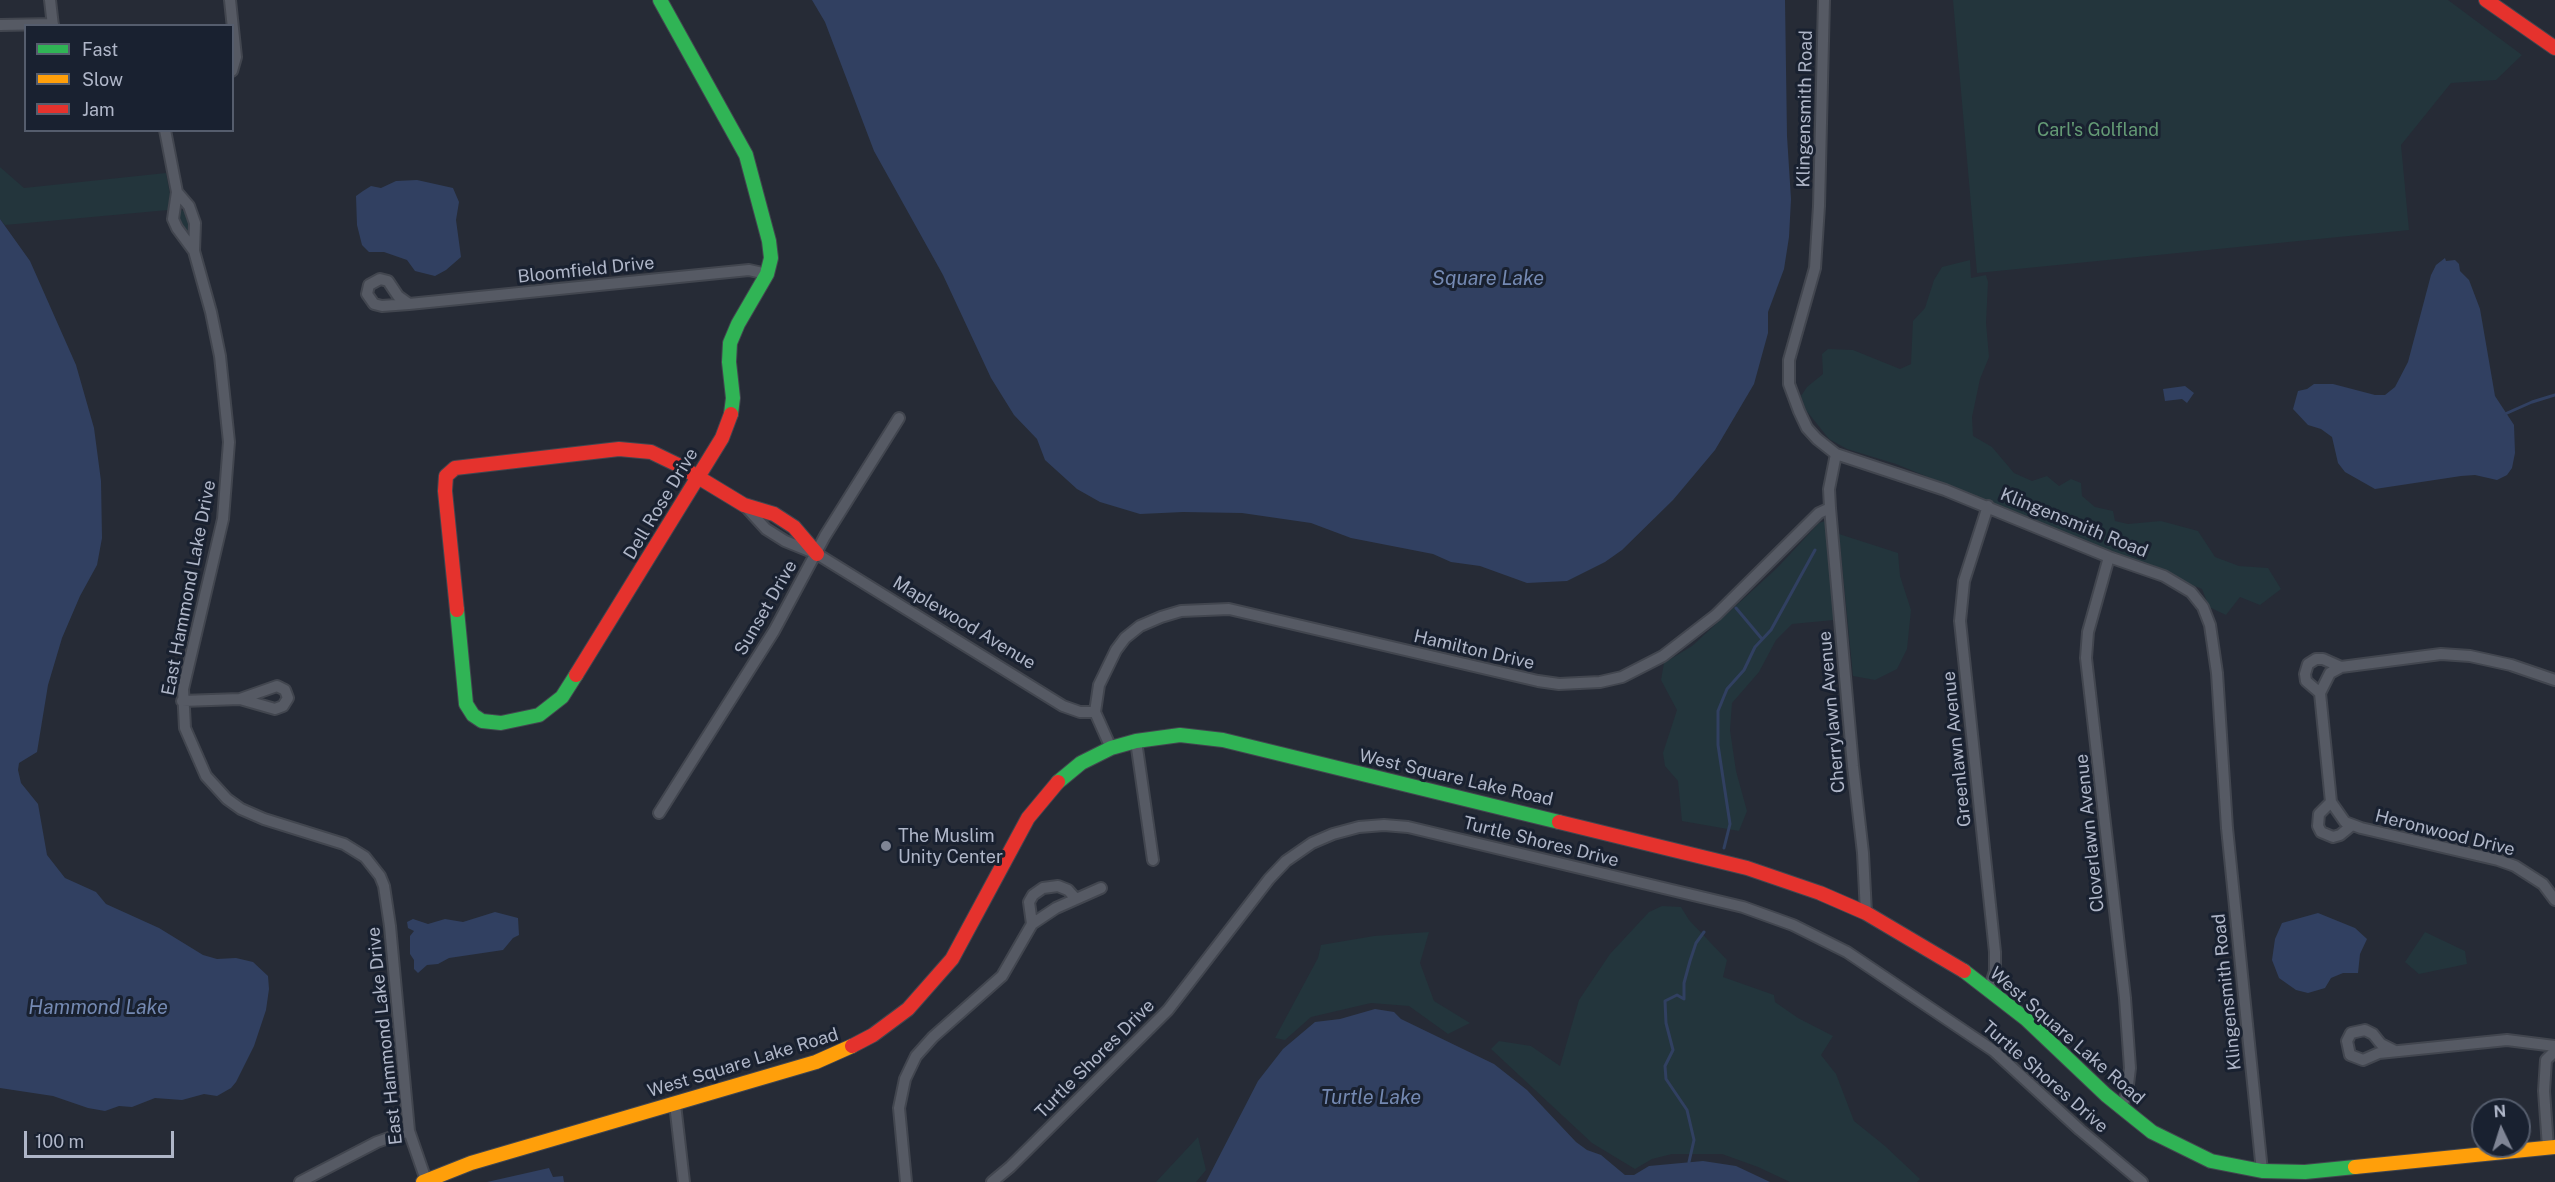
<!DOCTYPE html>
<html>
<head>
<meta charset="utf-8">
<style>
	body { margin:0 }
	#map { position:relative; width:2555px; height:1182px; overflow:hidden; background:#262b36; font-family:"Public Sans",sans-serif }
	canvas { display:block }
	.legend { position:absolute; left:24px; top:24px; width:210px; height:108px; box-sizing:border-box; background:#192130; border:2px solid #555d6d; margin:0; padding:8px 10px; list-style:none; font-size:18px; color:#afb6c8 }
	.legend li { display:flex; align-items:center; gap:12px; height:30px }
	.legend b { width:30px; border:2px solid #555d6d }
	.north { position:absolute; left:2471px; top:1098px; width:60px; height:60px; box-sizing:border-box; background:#192130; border:2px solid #555d6d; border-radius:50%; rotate:356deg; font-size:16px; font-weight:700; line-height:24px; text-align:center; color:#afb6c8 }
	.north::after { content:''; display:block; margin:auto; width:21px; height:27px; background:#7f8595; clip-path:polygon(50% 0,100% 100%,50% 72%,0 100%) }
	.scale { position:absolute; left:24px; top:1131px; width:150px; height:27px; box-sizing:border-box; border:3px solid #afb6c8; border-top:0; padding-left:8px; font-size:18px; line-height:21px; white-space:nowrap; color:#afb6c8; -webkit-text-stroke:4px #192130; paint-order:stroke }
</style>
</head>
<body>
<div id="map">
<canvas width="2555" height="1182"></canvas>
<ul class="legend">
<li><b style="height:8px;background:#30b455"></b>Fast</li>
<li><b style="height:8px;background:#ff9f0a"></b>Slow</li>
<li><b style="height:8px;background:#e5322d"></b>Jam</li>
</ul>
<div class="north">N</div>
<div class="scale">100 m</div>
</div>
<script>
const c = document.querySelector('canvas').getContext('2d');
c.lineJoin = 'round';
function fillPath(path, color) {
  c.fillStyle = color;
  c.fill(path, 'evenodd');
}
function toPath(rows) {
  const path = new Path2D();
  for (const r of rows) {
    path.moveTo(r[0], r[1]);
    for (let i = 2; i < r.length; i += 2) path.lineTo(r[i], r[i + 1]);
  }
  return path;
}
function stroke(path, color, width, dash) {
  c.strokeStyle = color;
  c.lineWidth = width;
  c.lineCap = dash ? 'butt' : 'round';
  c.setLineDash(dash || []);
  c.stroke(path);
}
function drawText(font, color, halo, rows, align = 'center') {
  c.font = font + ' "Public Sans",sans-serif';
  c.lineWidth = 6;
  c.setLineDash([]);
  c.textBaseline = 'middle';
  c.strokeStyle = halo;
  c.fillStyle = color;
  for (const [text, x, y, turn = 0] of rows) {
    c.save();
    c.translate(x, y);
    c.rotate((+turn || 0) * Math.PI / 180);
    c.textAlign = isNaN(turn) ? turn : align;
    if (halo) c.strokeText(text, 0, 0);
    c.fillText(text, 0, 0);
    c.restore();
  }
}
const green = toPath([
	[1953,0,2448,0,2522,55,2496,80,2451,83,2401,145,2409,230,1977,273],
	[0,167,24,188,166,173,170,194,168,210,5,225,0,219],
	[181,210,185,211,188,219,190,231,183,229,177,217,178,211],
	[1970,260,1971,278,1986,275,1988,282,1986,323,1989,357,1980,379,1972,417,1973,436,1992,447,2014,473,2032,481,2047,476,2059,486,2071,479,2081,483,2082,496,2095,507,2113,511,2115,521,2128,524,2161,521,2198,531,2215,557,2239,566,2268,568,2281,589,2260,605,2240,597,2226,615,2209,607,2202,589,1896,464,1847,449,1829,439,1805,409,1801,396,1807,387,1823,374,1822,354,1828,349,1853,350,1900,369,1911,364,1913,321,1925,308,1934,280,1942,267],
	[1825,521,1829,525,1837,614,1834,620,1792,624,1776,640,1759,672,1732,703,1730,730,1736,771,1747,811,1739,831,1682,821,1678,781,1665,766,1663,753,1677,710,1661,680,1664,663,1692,646,1777,568,1819,523],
	[1839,534,1898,553,1900,576,1911,610,1907,649,1897,669,1875,680,1853,676],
	[1662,906,1681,907,1689,920,1727,960,1723,977,1774,995,1775,1002,1798,1018,1833,1036,1821,1055,1836,1074,1854,1121,1885,1146,1920,1179,1917,1182,1790,1182,1758,1167,1722,1154,1672,1154,1652,1159,1635,1169,1592,1143,1491,1049,1499,1041,1531,1046,1560,1066,1579,1000,1610,954,1649,912],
	[1429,932,1420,963,1434,1001,1470,1023,1448,1034,1409,1006,1371,1003,1311,1017,1285,1040,1275,1038,1318,958,1321,945,1374,936],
	[2425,932,2465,951,2467,964,2419,974,2405,962],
	[1198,1137,1206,1170,1196,1182,1156,1182]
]);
const water = toPath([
	[812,0,1785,0,1787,136,1791,199,1789,237,1784,269,1768,312,1768,333,1754,384,1715,450,1673,500,1622,550,1605,562,1567,581,1527,583,1480,566,1451,562,1433,554,1351,538,1311,523,1242,513,1183,512,1140,514,1100,502,1077,489,1045,460,1037,439,1014,415,991,378,943,275,874,151,825,22],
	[417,180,453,188,459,202,456,220,461,257,446,270,435,276,415,271,407,260,384,252,369,252,362,245,357,225,356,196,363,191,371,186,381,188,396,181],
	[0,219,30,261,76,365,94,428,101,481,102,538,97,565,80,596,62,638,48,685,37,752,19,763,18,770,21,783,38,804,47,855,65,878,96,892,106,904,159,928,203,955,217,959,236,958,253,962,268,976,269,989,266,1010,254,1046,236,1082,231,1088,217,1096,204,1094,182,1100,155,1098,132,1107,119,1106,105,1111,88,1108,53,1096,0,1088],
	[2445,258,2446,261,2455,260,2459,264,2460,271,2469,280,2480,309,2495,396,2514,425,2515,453,2512,468,2507,475,2497,480,2475,475,2461,476,2375,489,2345,472,2338,463,2332,437,2321,429,2308,425,2293,409,2298,391,2307,389,2314,384,2333,384,2375,395,2385,395,2395,387,2408,362,2431,275,2436,265],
	[2185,386,2194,393,2187,403,2182,399,2165,401,2163,389],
	[495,912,518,918,519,935,513,938,503,950,449,958,438,964,427,965,418,973,414,969,414,960,410,954,410,936,414,931,408,928,407,922,413,919,428,924,445,919,463,922],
	[2318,913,2355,928,2367,939,2360,954,2358,973,2343,973,2331,978,2325,988,2308,993,2296,990,2279,978,2272,960,2275,939,2282,923],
	[1375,1009,1394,1012,1401,1019,1494,1064,1527,1090,1576,1142,1587,1150,1601,1155,1625,1175,1634,1175,1649,1166,1703,1161,1736,1166,1770,1182,1206,1182,1258,1081,1283,1049,1315,1022,1340,1019],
	[549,1168,553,1177,563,1176,564,1182,487,1182]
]);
const stream = toPath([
	[2505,414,2532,402,2555,395],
	[1736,608,1762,639],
	[1724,848,1730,824,1718,745,1718,711,1727,689,1744,670,1755,647,1771,630,1815,550],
	[1689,1162,1694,1140,1687,1110,1666,1079,1665,1066,1673,1050,1666,1023,1665,1001,1677,995,1684,999,1684,983,1690,961,1696,943,1704,932]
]);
const street = toPath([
	[50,0,53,26],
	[230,0,236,57,232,71],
	[1824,0,1819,206,1815,268,1789,360,1789,384,1799,411,1807,428,1817,439,1836,454,1945,490,2109,557,2164,576,2191,592,2203,607,2210,625,2217,673,2227,828,2262,1171],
	[0,25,53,24],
	[165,130,177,192,173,219,177,228,194,251],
	[177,192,189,206,195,223,194,251,211,312,220,356,229,442,223,519,183,689,185,728,206,776,227,799,241,809,264,819,344,844,365,857,380,876,384,886,390,926,409,1131,426,1180],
	[409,304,382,306,374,304,367,294,369,285,380,279,388,281,398,296,409,304,749,270,767,274],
	[1836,454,1829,489,1830,508,1853,766,1863,853,1866,913],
	[745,506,766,529,785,541,817,554,1063,706,1080,712,1095,712],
	[1988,506,1964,581,1960,621,1995,952,1995,971,1989,990],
	[2109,557,2088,632,2086,658,2125,998,2130,1068,2127,1093,2121,1108],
	[2555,680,2511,665,2470,656,2441,654,2341,667,2330,673,2320,693,2331,802,2345,822,2361,828,2498,860,2515,866,2543,884,2555,900],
	[2320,693,2306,681,2305,674,2308,664,2316,659,2323,659,2341,667],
	[182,701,240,699,275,709,283,706,288,698,285,690,277,686,240,699],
	[1136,741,1153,860],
	[1111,748,1095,712,1099,685,1116,650,1125,638,1140,626,1161,617,1181,611,1229,609,1538,681,1559,684,1600,682,1622,677,1663,656,1716,615,1819,513,1830,508],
	[2331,802,2319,814,2318,826,2321,832,2333,837,2340,835,2351,826],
	[659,813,774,631,825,536,899,418],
	[1032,924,1029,902,1033,895,1043,888,1058,886,1068,890,1076,899],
	[2395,1051,2381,1044,2373,1034,2365,1030,2351,1033,2347,1041,2350,1055,2363,1060,2379,1053,2507,1040,2555,1046],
	[675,1104,684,1182],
	[2548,1147,2544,1091,2546,1060,2555,1051],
	[300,1182,377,1142,409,1131],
	[906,1182,899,1108,905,1079,916,1056,933,1037,1002,976,1032,924,1056,908,1101,888],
	[992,1182,1010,1167,1168,1010,1269,879,1286,861,1312,843,1333,834,1359,827,1384,825,1408,827,1743,907,1793,925,1847,952,1994,1051,2080,1130,2142,1182]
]);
const fast = toPath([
	[660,0,746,155,769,241,771,258,767,274,738,324,730,343,729,362,733,398,731,414],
	[457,610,466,704,473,715,482,721,501,723,539,715,562,697,576,675],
	[1058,782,1081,763,1111,748,1136,741,1180,735,1223,740,1559,822],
	[1964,971,2026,1019,2106,1095,2152,1132,2211,1161,2262,1171,2305,1172,2355,1167]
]);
const slow = toPath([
	[2355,1167,2555,1147],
	[423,1182,471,1163,816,1062,852,1046]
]);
const jam = toPath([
	[2486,0,2555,48],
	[457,610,445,491,446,476,455,468,619,449,651,452,678,465,744,505,774,514,794,527,817,554],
	[576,675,722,438,731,414],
	[1559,822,1747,868,1820,893,1866,913,1964,971],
	[852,1046,873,1035,908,1009,952,959,1028,818,1058,782]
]);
const markers = [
	[886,846,6,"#7f8595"]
];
const streetNames = [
	["Klingensmith Road",1805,109,-89],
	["Bloomfield Drive",586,270,-6],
	["Dell Rose Drive",661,504,-59],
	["Klingensmith Road",2074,523,22],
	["East Hammond Lake Drive",189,588,-79],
	["Sunset Drive",766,608,-60],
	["Maplewood Avenue",964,623,31],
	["Hamilton Drive",1474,650,13],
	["Cherrylawn Avenue",1832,712,-95],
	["Greenlawn Avenue",1957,749,-96],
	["West Square Lake Road",1456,778,13],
	["Cloverlawn Avenue",2090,833,-96],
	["Heronwood Drive",2445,833,14],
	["Turtle Shores Drive",1541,842,14],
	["Klingensmith Road",2227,992,-96],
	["East Hammond Lake Drive",385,1036,-96],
	["West Square Lake Road",2067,1036,41],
	["Turtle Shores Drive",1095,1059,-45],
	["West Square Lake Road",743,1063,-17],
	["Turtle Shores Drive",2045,1077,41]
];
const parkNames = [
	["Carl's Golfland",2098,130]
];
const poiNames = [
	["The Muslim",898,836],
	["Unity Center",898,857]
];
const waterNames = [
	["Square Lake",1488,279],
	["Hammond Lake",98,1008],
	["Turtle Lake",1371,1098]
];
fillPath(green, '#23353c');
fillPath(water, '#314061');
stroke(stream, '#314061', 3);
stroke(street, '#42464f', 14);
stroke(fast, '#42464f', 16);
stroke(slow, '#42464f', 16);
stroke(jam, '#42464f', 16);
stroke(street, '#565a64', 10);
stroke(fast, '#30b455', 14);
stroke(slow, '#ff9f0a', 14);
stroke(jam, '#e5322d', 14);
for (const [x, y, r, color] of markers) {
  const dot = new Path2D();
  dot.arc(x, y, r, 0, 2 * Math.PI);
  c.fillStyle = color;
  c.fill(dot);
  stroke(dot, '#192130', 2);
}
drawText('18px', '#afb6c8', '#192130', streetNames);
drawText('18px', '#649a75', '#192130', parkNames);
drawText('18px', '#afb6c8', '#192130', poiNames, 'left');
drawText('italic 20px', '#7489b2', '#192130', waterNames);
</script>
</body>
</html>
